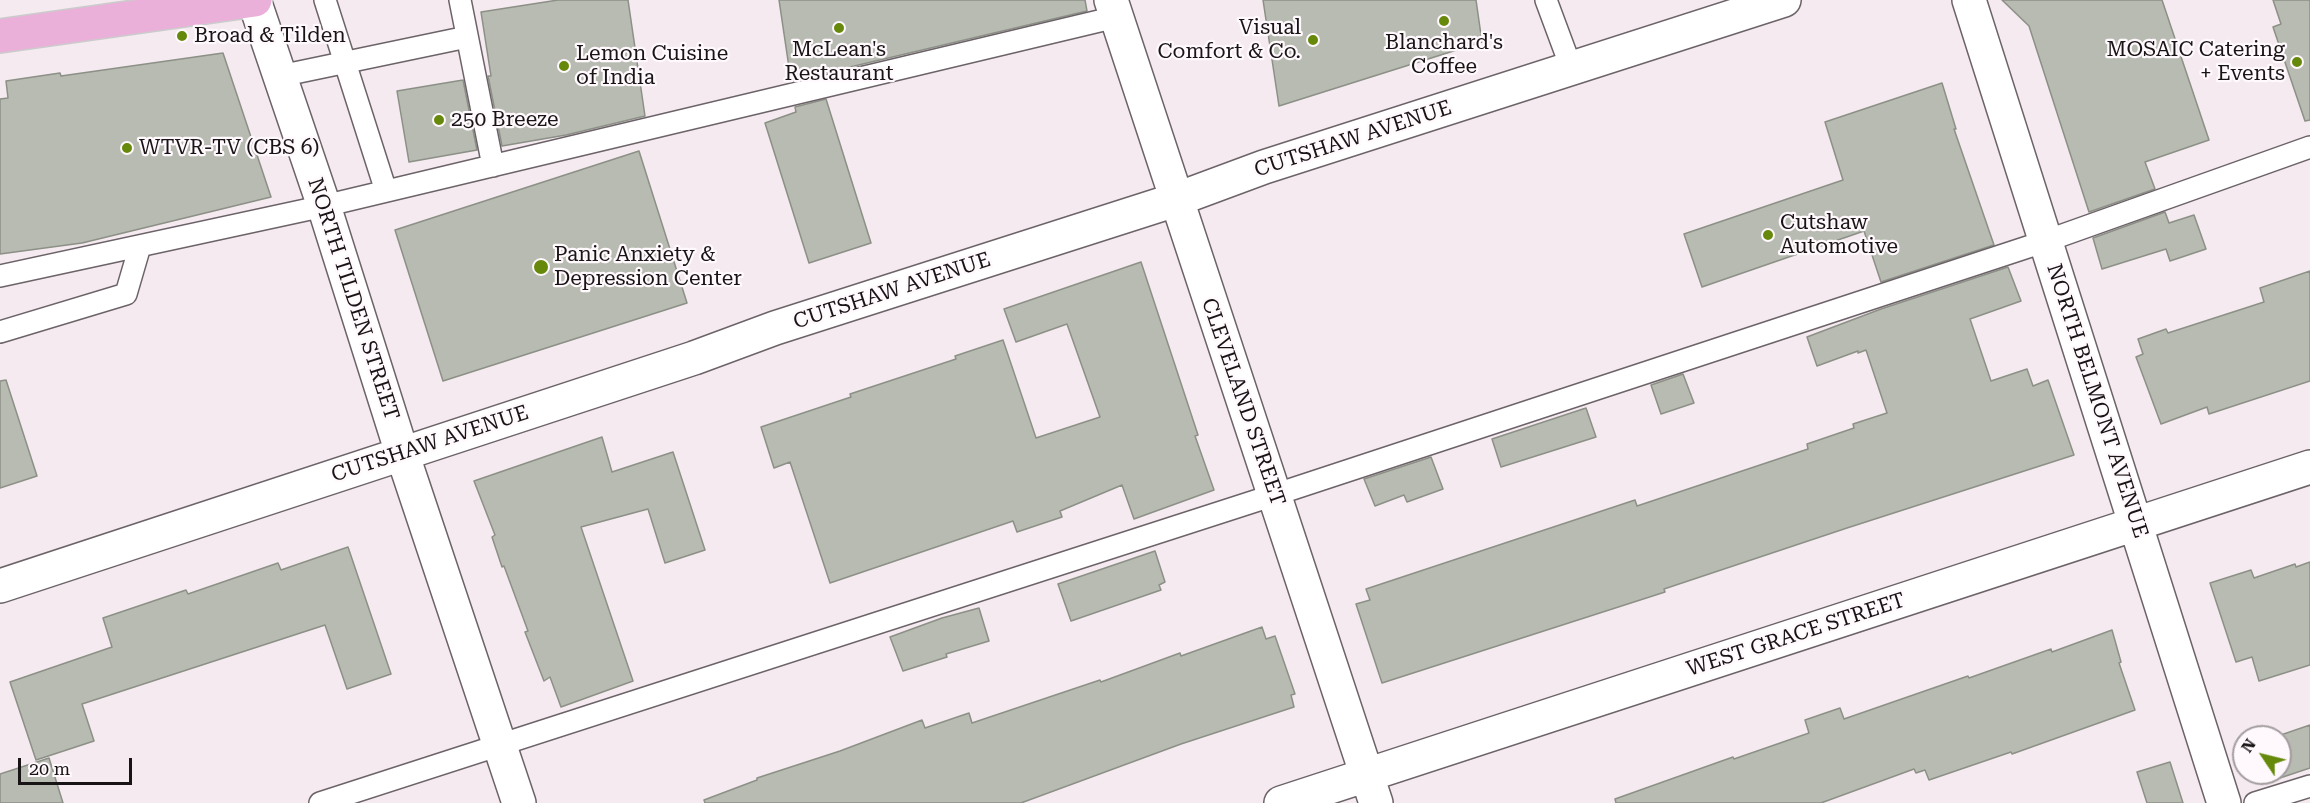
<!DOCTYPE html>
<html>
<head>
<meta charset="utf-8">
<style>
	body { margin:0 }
	#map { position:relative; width:2310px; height:803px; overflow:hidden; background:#f4eaf0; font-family:"Roboto Serif",serif }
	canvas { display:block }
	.north { position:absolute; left:2232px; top:725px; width:60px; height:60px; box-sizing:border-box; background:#fff8fc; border:2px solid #a39da0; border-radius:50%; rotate:305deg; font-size:16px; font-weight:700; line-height:24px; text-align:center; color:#181416 }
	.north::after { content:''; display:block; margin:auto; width:21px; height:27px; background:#66890c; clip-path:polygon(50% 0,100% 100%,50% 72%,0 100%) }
	.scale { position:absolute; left:18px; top:758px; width:114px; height:27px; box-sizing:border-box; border:3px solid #181416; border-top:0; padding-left:8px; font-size:18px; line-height:21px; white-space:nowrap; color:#181416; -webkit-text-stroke:4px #fff8fc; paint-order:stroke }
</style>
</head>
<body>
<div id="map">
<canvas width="2310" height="803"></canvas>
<div class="north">N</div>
<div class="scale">20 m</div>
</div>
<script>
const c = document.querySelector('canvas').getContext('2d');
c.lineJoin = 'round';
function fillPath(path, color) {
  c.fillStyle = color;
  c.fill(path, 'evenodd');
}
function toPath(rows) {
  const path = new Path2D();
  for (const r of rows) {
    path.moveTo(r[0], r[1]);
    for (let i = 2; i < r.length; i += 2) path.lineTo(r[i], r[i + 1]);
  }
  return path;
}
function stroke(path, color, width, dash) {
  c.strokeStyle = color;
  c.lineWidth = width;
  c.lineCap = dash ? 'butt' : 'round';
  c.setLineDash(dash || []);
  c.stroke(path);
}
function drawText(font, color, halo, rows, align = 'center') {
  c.font = font + ' "Roboto Serif",serif';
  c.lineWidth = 4.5;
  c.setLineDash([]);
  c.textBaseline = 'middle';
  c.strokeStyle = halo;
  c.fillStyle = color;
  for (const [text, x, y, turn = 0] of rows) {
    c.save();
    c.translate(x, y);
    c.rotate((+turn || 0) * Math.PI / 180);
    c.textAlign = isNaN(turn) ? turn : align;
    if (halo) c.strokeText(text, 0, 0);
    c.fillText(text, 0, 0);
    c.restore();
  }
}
const building = toPath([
	[558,0,628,0,645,116,566,135,502,146,488,76,491,76,481,12,558,0],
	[779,0,1085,0,1087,11,791,81,779,0],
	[1263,0,1476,0,1482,42,1279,106,1263,0],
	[2002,0,2162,0,2209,140,2145,162,2155,189,2089,212,2029,26,2002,0],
	[2273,0,2310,0,2310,120,2305,121,2273,27,2281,24,2273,0],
	[223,53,271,197,82,243,0,254,0,99,8,98,6,81,60,73,61,76,223,53],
	[463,80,477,150,409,162,397,91,463,80],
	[1942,83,1956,129,1954,129,1994,245,1881,282,1864,231,1702,287,1684,234,1843,180,1825,122,1942,83],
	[826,99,871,243,809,263,765,123,796,112,795,107,826,99],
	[639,151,687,303,443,381,395,230,639,151],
	[2165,212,2169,223,2194,215,2206,249,2170,261,2166,249,2102,269,2093,238,2165,212],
	[1141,262,1198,435,1195,436,1214,490,1134,519,1122,485,1060,511,1062,517,1017,532,1013,521,830,583,790,462,774,468,761,427,851,397,850,394,956,359,955,356,1003,340,1036,438,1100,417,1067,324,1016,342,1004,309,1141,262],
	[2008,267,2021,301,1970,319,1991,381,2027,369,2033,386,2048,380,2074,455,1847,528,1664,589,1665,592,1382,683,1356,604,1370,600,1366,589,1635,500,1637,506,1808,449,1807,444,1854,428,1853,424,1887,413,1866,350,1858,353,1858,351,1817,366,1807,337,1881,309,2008,267],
	[2310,271,2310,381,2209,414,2207,407,2161,424,2136,357,2143,354,2138,339,2166,329,2168,333,2264,302,2260,288,2310,271],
	[1683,374,1694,403,1661,414,1651,385,1683,374],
	[6,380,37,476,0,488,0,381,6,380],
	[1586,408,1596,437,1501,467,1492,439,1586,408],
	[602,437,612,472,673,452,705,550,665,563,648,509,581,527,633,681,561,707,550,677,544,681,525,632,528,631,504,566,502,567,492,537,495,535,474,481,602,437],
	[1431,457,1443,489,1407,502,1404,495,1375,506,1364,479,1431,457],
	[348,547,391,674,347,689,325,625,82,704,94,741,36,760,10,682,112,647,103,618,186,590,188,594,278,563,281,570,348,547],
	[1155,551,1165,582,1159,585,1161,590,1071,621,1058,584,1155,551],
	[2310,562,2310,665,2259,681,2252,657,2236,662,2210,583,2251,570,2254,578,2295,564,2296,567,2310,562],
	[979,608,989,641,946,654,947,657,903,671,890,637,942,618,979,608],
	[1262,627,1266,639,1275,636,1295,694,1291,695,1294,707,1181,744,1021,803,705,803,704,800,757,780,757,778,840,751,922,720,925,728,969,713,972,723,1100,680,1101,682,1180,653,1181,656,1262,627],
	[2112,630,2121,662,2119,663,2135,710,2012,754,2011,752,1929,780,1925,770,1916,773,1914,769,1821,803,1616,803,1615,799,1733,757,1734,759,1809,733,1805,720,1840,708,1844,719,1968,676,1969,678,2051,649,2052,652,2112,630],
	[2310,725,2310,768,2277,779,2275,773,2280,773,2280,737,2275,737,2310,725],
	[49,758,63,803,0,803,0,774,49,758],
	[2170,762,2183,803,2147,803,2137,772,2170,762]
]);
const service = toPath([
	[325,0,386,191],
	[460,0,493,166],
	[1546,0,1572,70],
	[280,76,467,37],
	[0,276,324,206,1116,17],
	[0,332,126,294,140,246],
	[320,803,1274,495,2046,241,2310,147],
	[2255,803,2310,786]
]);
const minor = toPath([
	[254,0,324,206,402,453,519,803],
	[1111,0,1376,803],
	[1969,0,2224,803],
	[0,586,694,358,775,328,1175,200,1264,167,1784,0],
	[1281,803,2310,467]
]);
const primary = toPath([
	[0,36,255,0]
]);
const markers = [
	[1444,21,6,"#66890c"],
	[839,28,6,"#66890c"],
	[182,36,6,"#66890c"],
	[1313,40,6,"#66890c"],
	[2297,62,6,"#66890c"],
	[564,66,6,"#66890c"],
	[439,120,6,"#66890c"],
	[127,148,6,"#66890c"],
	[1768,235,6,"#66890c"],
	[541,267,8,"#66890c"]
];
const poiNames = [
	["Visual",1301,28,"right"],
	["Comfort & Co.",1301,52,"right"],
	["Broad & Tilden",194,36],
	["Blanchard's",1444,43,"center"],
	["Coffee",1444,67,"center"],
	["McLean's",839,50,"center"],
	["Restaurant",839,74,"center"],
	["MOSAIC Catering",2285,50,"right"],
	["+ Events",2285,74,"right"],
	["Lemon Cuisine",576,54],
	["of India",576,78],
	["250 Breeze",451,120],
	["WTVR-TV (CBS 6)",139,148],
	["Cutshaw",1780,223],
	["Automotive",1780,247],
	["Panic Anxiety &",554,255],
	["Depression Center",554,279]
];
const streetNames = [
	["CUTSHAW AVENUE",1353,139,-18],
	["CUTSHAW AVENUE",892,291,-18],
	["NORTH TILDEN STREET",353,299,72],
	["NORTH BELMONT AVENUE",2097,401,72],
	["CLEVELAND STREET",1243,402,71],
	["CUTSHAW AVENUE",430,444,-18],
	["WEST GRACE STREET",1796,635,-18]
];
fillPath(building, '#b7bbb1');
stroke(building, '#8c9086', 1.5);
stroke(service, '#6c6369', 24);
stroke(minor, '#6c6369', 36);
stroke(primary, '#cccbcc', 36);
stroke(service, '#fff', 21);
stroke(minor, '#fff', 33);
stroke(primary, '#ebb0da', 33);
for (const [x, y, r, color] of markers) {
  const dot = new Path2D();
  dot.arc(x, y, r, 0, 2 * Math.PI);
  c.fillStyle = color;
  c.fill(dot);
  stroke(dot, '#fff8fc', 2);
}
drawText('21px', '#181416', '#fff8fc', poiNames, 'left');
drawText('21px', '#181416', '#fff8fc', streetNames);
</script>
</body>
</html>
